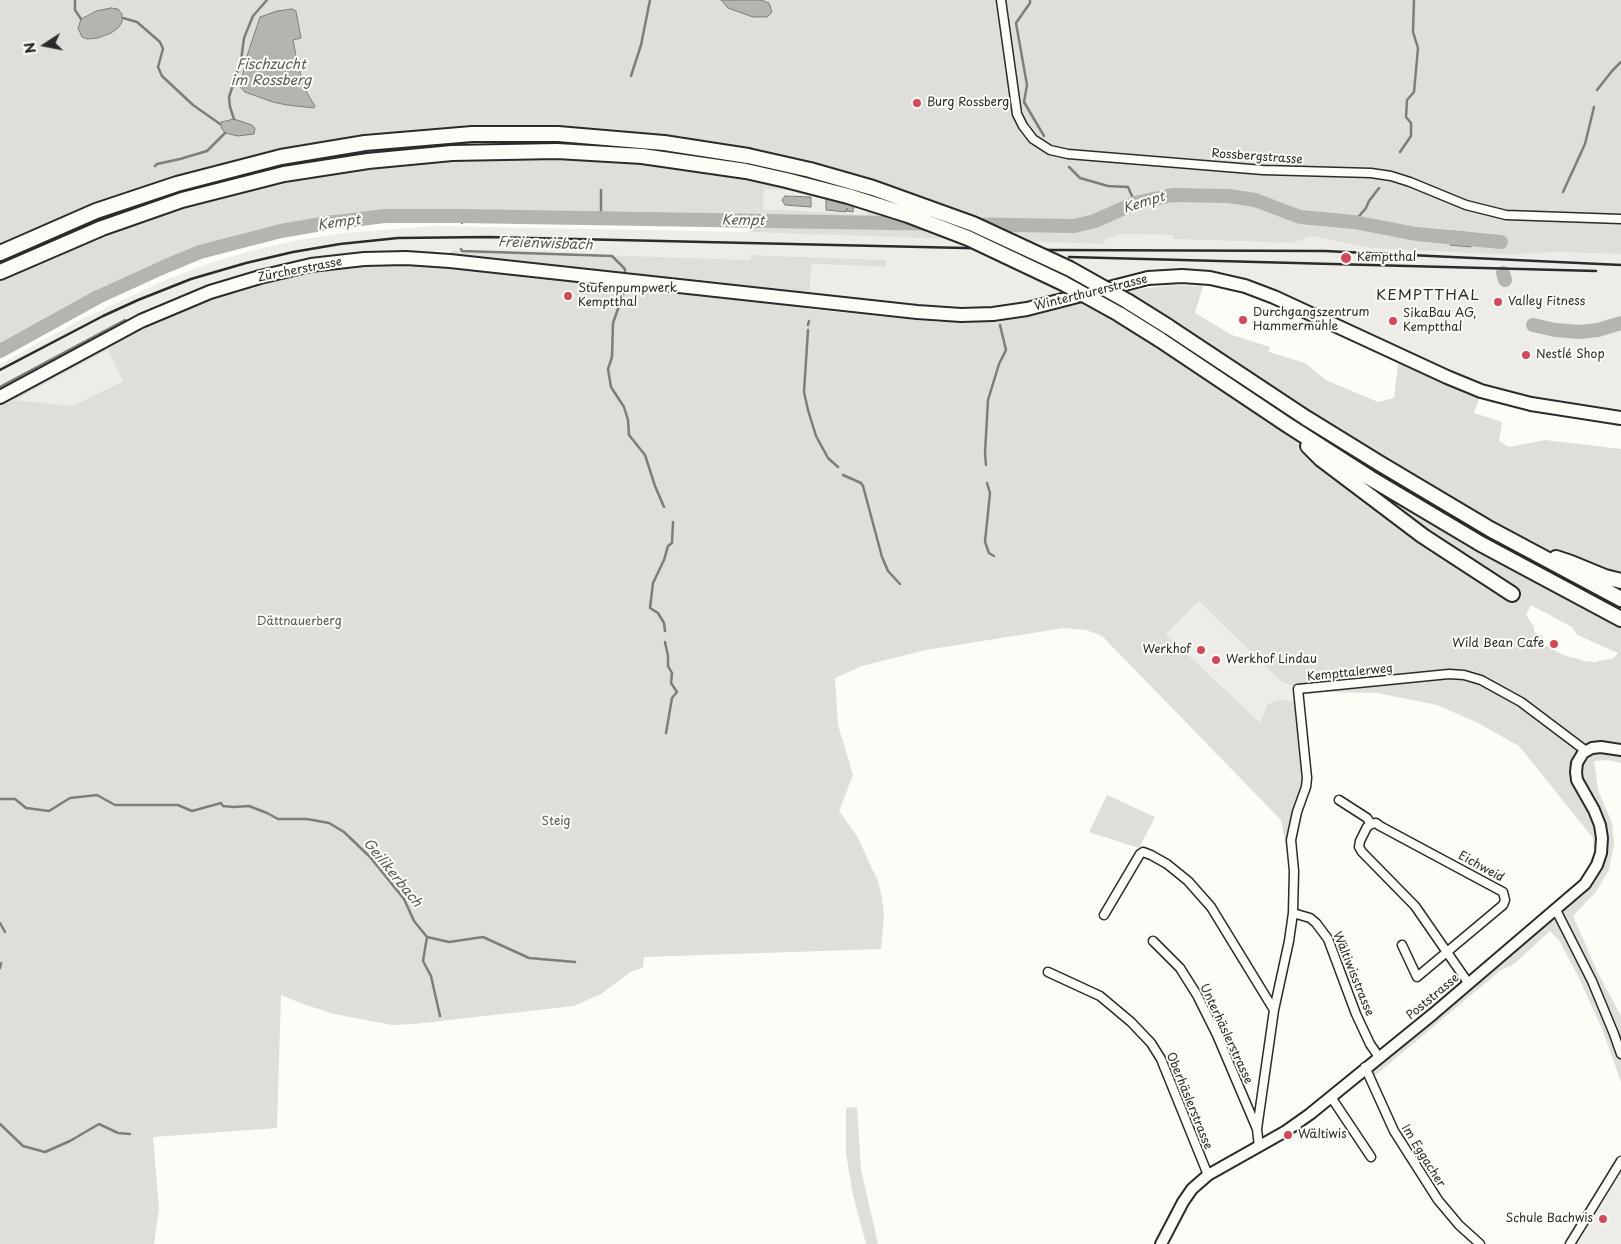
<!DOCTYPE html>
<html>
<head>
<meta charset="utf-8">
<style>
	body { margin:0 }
	#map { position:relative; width:1621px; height:1244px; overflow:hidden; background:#fdfcf7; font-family:"Playpen Sans",sans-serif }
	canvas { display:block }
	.north { position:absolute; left:20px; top:20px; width:50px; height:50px; -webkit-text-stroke:4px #fdfcf7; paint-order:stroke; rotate:259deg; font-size:14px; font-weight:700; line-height:20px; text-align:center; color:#2b2b2b }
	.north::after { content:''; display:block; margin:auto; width:18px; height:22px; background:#2b2b2b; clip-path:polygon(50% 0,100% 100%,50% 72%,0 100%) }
</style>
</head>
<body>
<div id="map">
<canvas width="1621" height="1244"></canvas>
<div class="north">N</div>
</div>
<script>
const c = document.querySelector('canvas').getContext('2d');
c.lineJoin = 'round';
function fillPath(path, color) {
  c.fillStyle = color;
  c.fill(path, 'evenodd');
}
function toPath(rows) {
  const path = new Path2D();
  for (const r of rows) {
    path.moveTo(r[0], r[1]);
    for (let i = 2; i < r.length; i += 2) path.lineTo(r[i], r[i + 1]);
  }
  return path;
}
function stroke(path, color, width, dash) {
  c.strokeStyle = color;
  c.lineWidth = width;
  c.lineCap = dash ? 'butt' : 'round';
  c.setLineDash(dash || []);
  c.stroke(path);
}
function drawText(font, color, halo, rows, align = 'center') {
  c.font = font + ' "Playpen Sans",sans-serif';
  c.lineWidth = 4;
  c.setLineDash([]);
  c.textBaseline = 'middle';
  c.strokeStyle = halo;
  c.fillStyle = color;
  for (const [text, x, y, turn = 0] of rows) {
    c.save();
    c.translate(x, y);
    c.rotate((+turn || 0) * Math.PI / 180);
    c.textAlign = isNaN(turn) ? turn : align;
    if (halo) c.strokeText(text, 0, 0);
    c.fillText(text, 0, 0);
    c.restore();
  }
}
const built = toPath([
	[764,189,868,195,867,216,763,209],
	[785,196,811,197,811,206,785,205,782,200],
	[435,226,851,234,1103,244,1104,239,1121,234,1174,235,1174,239,1293,243,1312,236,1369,248,1506,255,1554,252,1621,254,1621,418,1519,402,1302,310,1273,289,1229,274,1213,271,1178,269,1142,272,1028,301,975,308,974,314,809,300,812,264,885,267,886,260,751,255,751,260,463,250,436,251,435,254,378,252,349,255,217,284,164,303,139,315,0,391,0,364,84,318,168,279,210,263,254,250,299,240,344,233],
	[108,350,124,380,73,406,14,400],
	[1199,601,1280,681,1298,689,1300,702,1260,724,1166,634],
	[1617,1170,1621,1173,1621,1244,1570,1244]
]);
const green = toPath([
	[0,0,1621,0,1621,254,1554,252,1506,255,1369,248,1312,236,1293,243,1173,239,1173,235,1121,234,1105,239,1104,244,749,232,751,216,604,221,389,221,320,228,244,247,205,247,164,262,105,289,0,347],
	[292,9,296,11,301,38,293,40,298,66,307,93,315,106,314,108,287,105,273,102,245,92,242,90,240,85,246,59,283,10],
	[96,11,121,11,123,16,122,22,111,33,98,38,87,39,78,25,81,19,86,15],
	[231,119,252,125,255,131,254,134,225,133,220,126,222,121],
	[764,189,868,195,867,215,763,209],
	[463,250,751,260,751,255,886,260,886,267,812,264,808,309,937,322,997,322,1031,316,1132,290,1173,285,1203,286,1195,313,1232,335,1270,347,1269,352,1305,363,1326,380,1378,402,1394,398,1399,355,1503,398,1501,405,1479,398,1474,413,1502,422,1499,441,1509,447,1545,440,1621,449,1621,763,1608,760,1594,761,1598,790,1612,823,1614,844,1609,870,1595,893,1573,916,1597,971,1621,1016,1621,1082,1603,1031,1579,978,1559,940,1550,931,1514,964,1501,970,1371,1079,1365,1067,1577,892,1573,888,1583,876,1594,854,1593,838,1519,746,1478,723,1437,705,1377,693,1326,692,1299,695,1298,689,1280,681,1199,601,1166,634,1260,723,1268,704,1278,700,1300,702,1307,778,1292,852,1286,846,1281,820,1102,636,1086,630,1064,628,926,650,862,666,835,678,838,725,853,775,839,811,857,836,878,881,882,898,884,915,881,949,644,957,643,968,632,971,601,994,574,1006,414,1024,392,1025,334,1014,303,1004,281,995,277,1128,153,1137,159,1209,154,1244,0,1244,0,397,141,321,301,268,450,260,451,251],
	[108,350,123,381,73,406,15,400],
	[1531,605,1572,627,1577,635,1618,653,1614,658,1595,662,1585,661,1563,655,1542,643,1543,636,1534,632,1534,627,1526,615],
	[1107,795,1155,817,1139,848,1089,832],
	[857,1107,861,1169,878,1244,866,1244,853,1195,846,1154,846,1108]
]);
const water = toPath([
	[721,0,761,0,769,3,772,12,767,17,753,17,728,8,721,0],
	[111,8,118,9,122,14,122,22,118,28,111,33,98,38,87,39,82,37,78,28,81,19,96,11,111,8],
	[292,9,296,11,301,38,293,40,298,66,307,93,315,106,314,108,287,105,273,102,245,92,240,87,246,59,260,17,277,11,292,9],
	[234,119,252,125,255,128,254,134,238,136,225,133,221,127,221,122,234,119],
	[785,196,811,197,811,207,785,205,782,200,785,196],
	[826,199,854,201,853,212,847,211,847,208,846,212,826,210,826,199],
	[1452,231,1473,233,1471,247,1450,245,1452,231]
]);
const stream = toPath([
	[75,0,75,10,81,19],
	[1030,0,1030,3,1016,23,1027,85,1024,102,1044,136],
	[123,18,137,22,160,42,163,49,158,67,162,76,193,105,220,124],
	[631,76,641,45,650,0],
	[1597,90,1612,71,1621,62],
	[234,119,230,107,229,97,241,61,244,38,253,16,267,0],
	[1400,152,1411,136,1411,123,1406,117,1407,100,1414,92,1418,48,1413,32,1414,0],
	[155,166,157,164,180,159,207,151,225,133],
	[1069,167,1080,178,1108,186,1128,187,1135,203],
	[601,190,601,219],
	[1563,192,1585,144,1594,107],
	[461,216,462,223],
	[1354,222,1366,208,1369,201,1379,188],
	[461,249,462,251,612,256,625,269,625,272],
	[625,289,613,323,612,357,608,369,611,387,624,407,628,420,629,435,645,455,655,486,664,507],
	[808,325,809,321],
	[808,330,804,392,808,410,816,436,828,458,838,467],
	[0,387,125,320],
	[986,465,985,453,988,400,999,364,1006,350,1000,325],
	[843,475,861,483,863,486,882,557,888,571,900,584],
	[987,483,990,493,985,542,989,553,994,556],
	[665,631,664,623,658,613,650,608,653,583,664,560,668,546,672,543,673,522],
	[665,642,668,656,668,666,672,673,671,683,677,692,672,698,666,733],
	[0,799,15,799,26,808,49,811,70,798,97,795,115,805,178,805,192,811,221,803,223,806,233,807,249,806,267,813,278,819,307,819,329,823,344,832,370,857,404,899,414,921,427,937,423,961,431,976,440,1016],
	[0,923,5,932],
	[427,937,449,942,483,937,529,958,575,962],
	[0,968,1,963],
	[0,1124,23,1146,45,1152,70,1141,99,1124,118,1133,130,1134]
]);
const river = toPath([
	[1503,273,1505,280],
	[1533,325,1555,330,1580,332,1598,330,1621,323],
	[0,351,98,297,166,266,200,252,281,231,327,223,385,216,461,216,1074,226,1095,221,1135,203,1172,195,1229,196,1255,200,1300,217,1354,222,1416,234,1501,242]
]);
const minor = toPath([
	[1001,0,1017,114,1023,126,1033,139,1050,150,1068,154,1263,170,1371,173,1391,176,1410,182,1466,205,1506,215,1621,219],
	[1339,800,1367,818,1371,824,1376,823,1380,826,1503,892,1505,900,1503,905,1417,977,1402,945],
	[1371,824,1367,827,1360,841,1359,847,1362,852,1415,906,1469,984],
	[1556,910,1592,981,1614,1034,1621,1054],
	[1293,913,1310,918,1316,923,1328,939,1356,1014,1370,1044,1379,1057],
	[1104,915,1140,854,1143,852,1151,855,1167,864,1188,881,1211,907,1274,1010],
	[1153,941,1180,968,1197,995,1217,1035,1257,1129,1259,1147],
	[1048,972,1100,996,1131,1022,1151,1043,1161,1059,1208,1175],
	[1365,1067,1394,1131,1438,1200,1459,1225,1480,1244],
	[1331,1097,1371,1157],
	[1257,1129,1274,1010,1289,941,1293,913,1294,871,1291,840,1297,812,1306,787,1307,778,1298,689,1449,674,1464,675,1481,680,1521,702,1586,751],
	[1570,1244,1621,1161]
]);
const tertiary = toPath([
	[1161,1244,1183,1202,1192,1189,1208,1175,1286,1131,1310,1114,1433,1014,1585,884,1597,865,1601,853,1602,838,1600,825,1594,810,1577,780,1576,772,1577,763,1583,753,1592,748,1601,747,1621,750]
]);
const primary = toPath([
	[0,397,141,321,210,292,260,277,311,265,364,259,406,258,450,261,917,312,961,315,993,314,1027,309,1148,278,1182,276,1210,278,1245,286,1274,297,1447,377,1481,391,1531,404,1621,418]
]);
const motorway = toPath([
	[0,253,96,211,177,184,281,157,365,143,472,134,558,134,664,143,748,156],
	[0,272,102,228,182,200,284,174,368,161,452,153,557,151,642,156,746,171],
	[1167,326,1306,418,1379,463,1490,529,1621,599],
	[1159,339,1286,424,1370,478,1481,544,1621,619],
	[1308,446,1321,459,1423,536,1512,594],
	[1556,558,1571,563,1605,577,1621,581]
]);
const rail = toPath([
	[1069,257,1596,271],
	[0,370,103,316,138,300,191,279,246,263,293,252,340,244,398,238,488,237,1051,250,1325,251,1621,265]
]);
const motorwayBridge = toPath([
	[748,156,810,170,873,188,973,224,1070,269,1127,301,1167,326],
	[746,171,786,180,848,196,908,215,968,238,1063,283,1119,314,1159,339]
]);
const markers = [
	[917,103,5,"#d1495b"],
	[1346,258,6,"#d1495b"],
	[568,296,5,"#d1495b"],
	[1498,302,5,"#d1495b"],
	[1243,320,5,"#d1495b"],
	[1393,321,5,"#d1495b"],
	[1526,355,5,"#d1495b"],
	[1554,644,5,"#d1495b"],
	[1201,650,5,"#d1495b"],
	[1216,660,5,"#d1495b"],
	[1288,1135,5,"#d1495b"],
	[1603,1219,5,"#d1495b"]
];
const poiNames = [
	["Burg Rossberg",927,103],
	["Kemptthal",1357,258],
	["Stufenpumpwerk",578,289],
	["Kemptthal",578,303],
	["Valley Fitness",1508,302],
	["Durchgangszentrum",1253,313],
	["Hammermühle",1253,327],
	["SikaBau AG,",1403,314],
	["Kemptthal",1403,328],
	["Nestlé Shop",1536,355],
	["Wild Bean Cafe",1544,644,"right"],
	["Werkhof",1191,650,"right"],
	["Werkhof Lindau",1226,660],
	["Wältiwis",1298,1135],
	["Schule Bachwis",1593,1219,"right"]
];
const streetNames = [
	["Rossbergstrasse",1257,157,4],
	["Zürcherstrasse",300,270,-11],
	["Winterthurerstrasse",1091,293,-14],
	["Kempttalerweg",1350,673,-6],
	["Eichweid",1481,867,29],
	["Wältiwisstrasse",1353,974,68],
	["Poststrasse",1433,997,-40],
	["Unterhäslerstrasse",1226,1034,65],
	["Oberhäslerstrasse",1189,1101,68],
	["Im Eggacher",1423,1156,58]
];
const parkNames = [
	["Dättnauerberg",299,622],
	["Steig",556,822]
];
const waterNames = [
	["Fischzucht",271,65],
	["im Rossberg",271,81],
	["Kempt",1144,203,-17],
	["Kempt",743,221,1],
	["Kempt",339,223,-8],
	["Freienwisbach",545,244,2],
	["Geilikerbach",392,873,51]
];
const quarterNames = [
	["KEMPTTHAL",1428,296]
];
fillPath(built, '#edece8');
fillPath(green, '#dfdeda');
fillPath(water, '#b5b4b1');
stroke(water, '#7e7d7b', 1);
stroke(stream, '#7e7d7b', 2.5);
stroke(river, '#b5b4b1', 14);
stroke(minor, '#2b2b2b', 11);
stroke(tertiary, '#2b2b2b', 14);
stroke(primary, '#2b2b2b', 16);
stroke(motorway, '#2b2b2b', 18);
stroke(minor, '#fdfcf7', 8);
stroke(tertiary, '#fdfcf7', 10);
stroke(primary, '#fdfcf7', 12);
stroke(motorway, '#fdfcf7', 14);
stroke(rail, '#2b2b2b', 2.5);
stroke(motorwayBridge, '#2b2b2b', 18, []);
stroke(motorwayBridge, '#fdfcf7', 14);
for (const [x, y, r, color] of markers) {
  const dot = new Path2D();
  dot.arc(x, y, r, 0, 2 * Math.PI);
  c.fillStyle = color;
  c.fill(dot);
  stroke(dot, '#fdfcf7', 2);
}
drawText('12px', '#2b2b2b', '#fdfcf7', poiNames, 'left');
drawText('12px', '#2b2b2b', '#fdfcf7', streetNames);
drawText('12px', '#585857', '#fdfcf7', parkNames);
drawText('italic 14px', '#5b5b5a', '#fdfcf7', waterNames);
c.letterSpacing = '1px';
drawText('15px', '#2b2b2b', '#fdfcf7', quarterNames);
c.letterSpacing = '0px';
</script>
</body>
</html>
